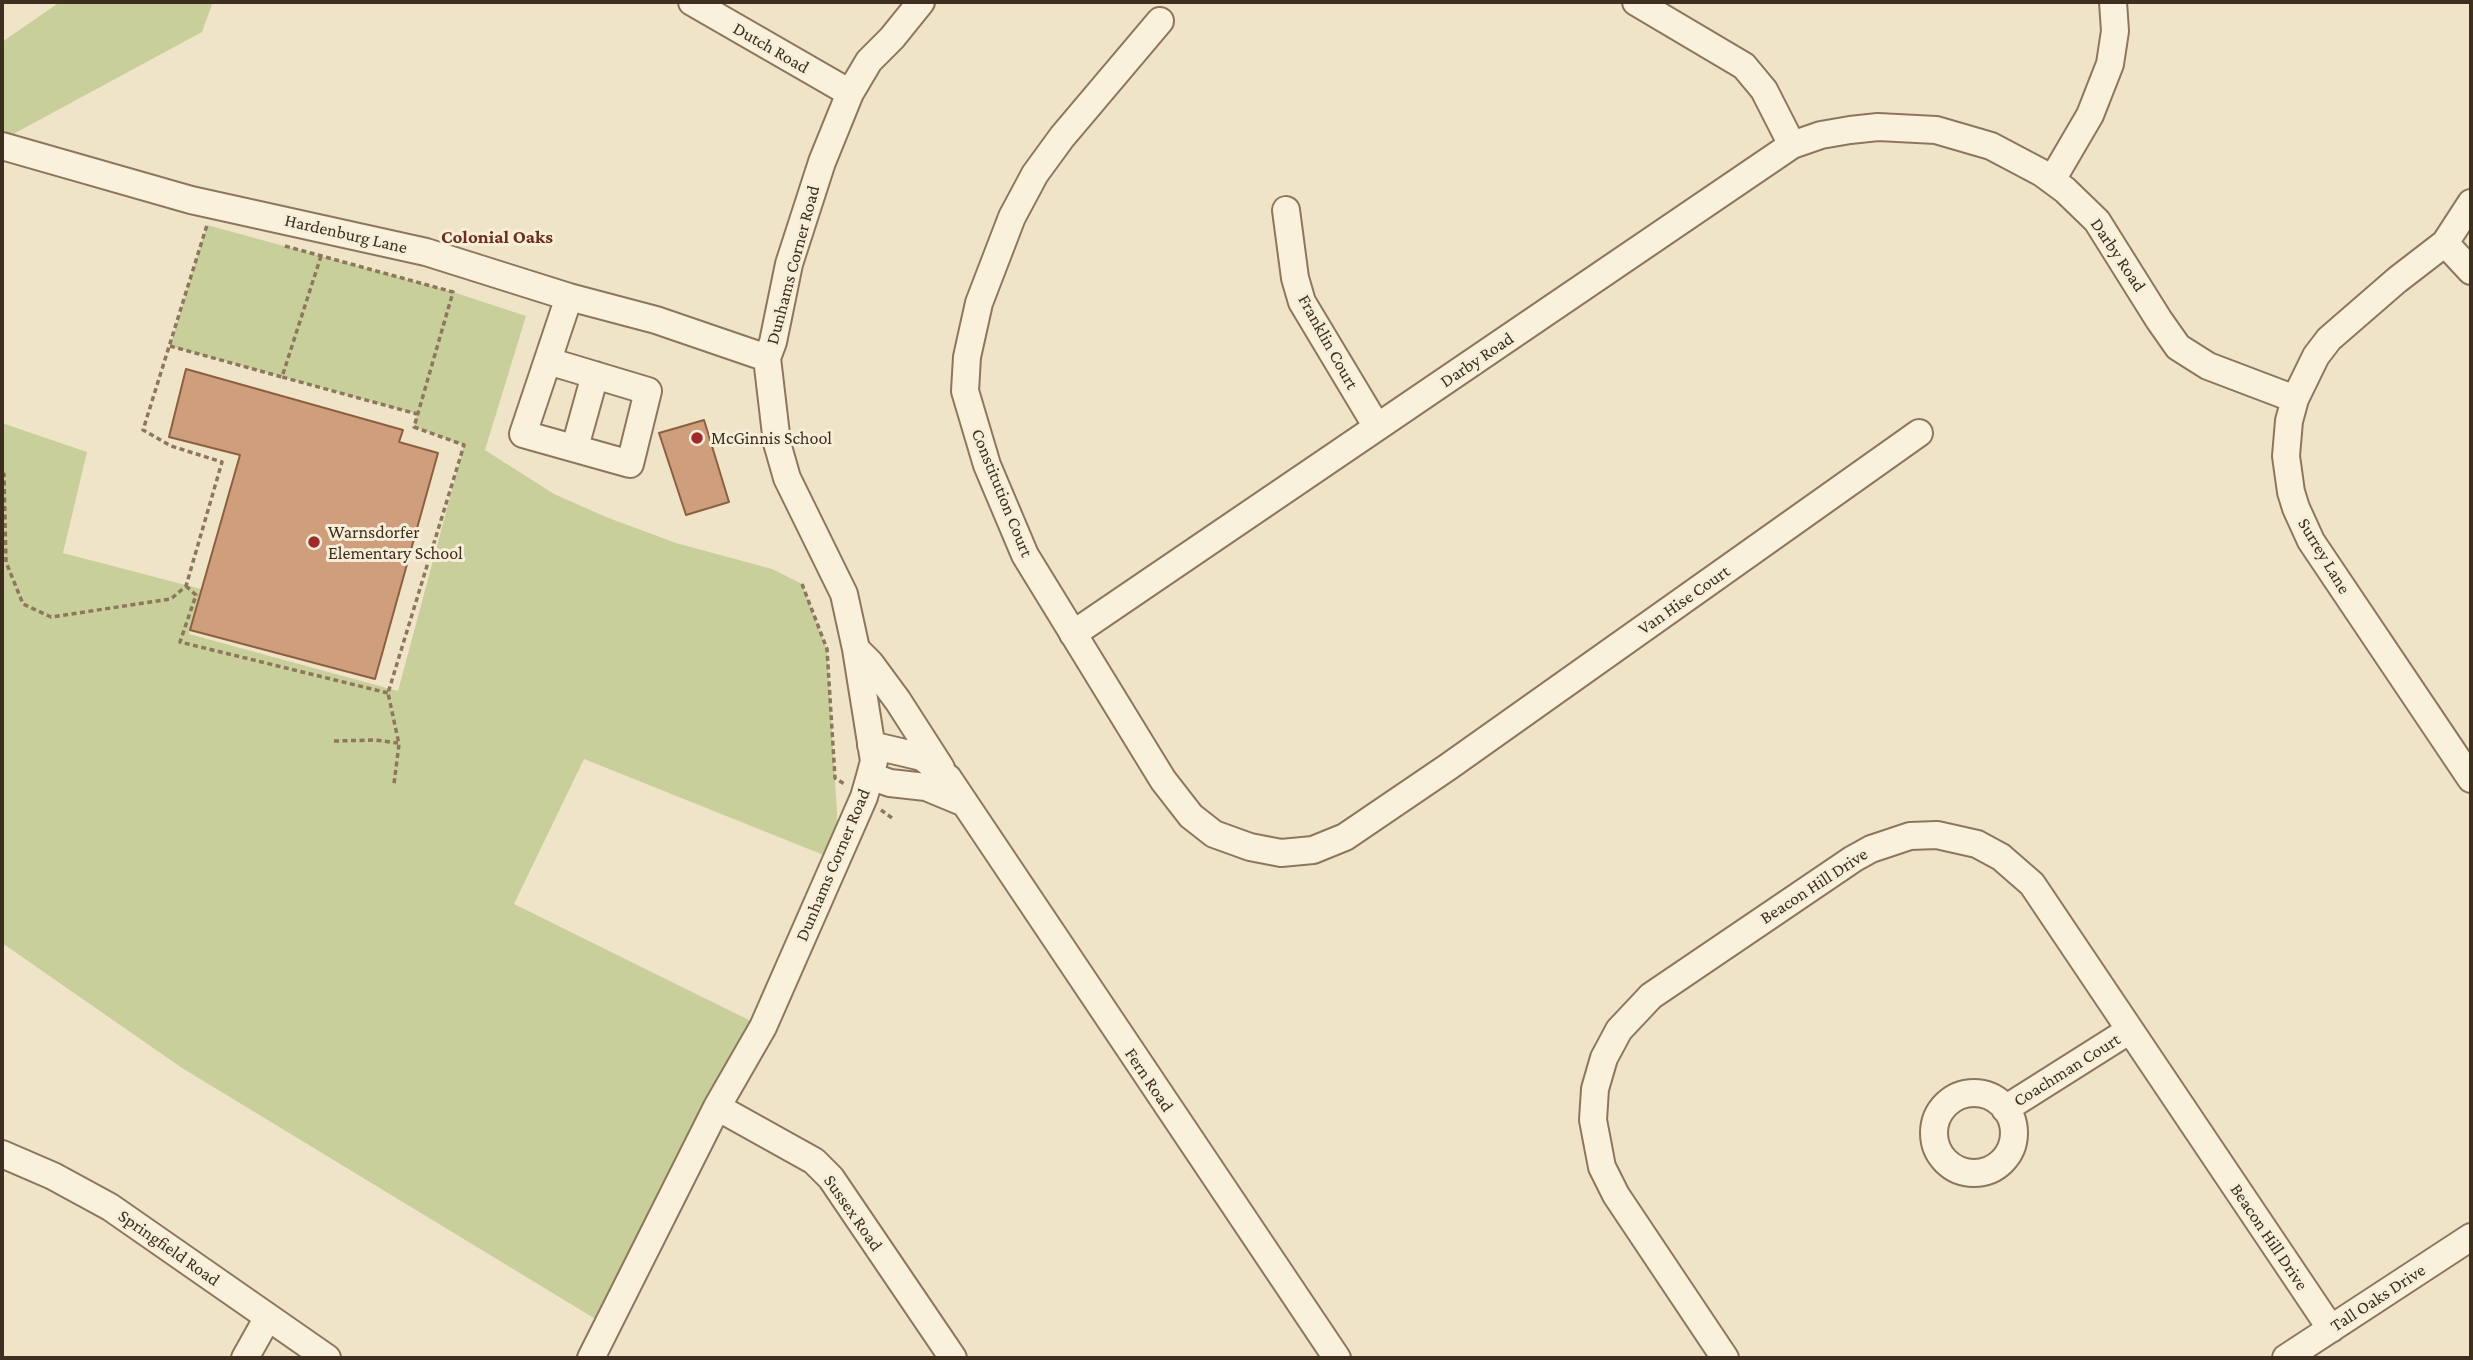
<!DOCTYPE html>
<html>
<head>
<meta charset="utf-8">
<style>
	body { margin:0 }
	#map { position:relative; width:2473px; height:1360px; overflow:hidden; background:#f0e4c8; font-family:"Crimson Pro",serif }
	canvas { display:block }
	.frame { position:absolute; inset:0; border:4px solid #3d2e20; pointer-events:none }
</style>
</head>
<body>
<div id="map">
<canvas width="2473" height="1360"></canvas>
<div class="frame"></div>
</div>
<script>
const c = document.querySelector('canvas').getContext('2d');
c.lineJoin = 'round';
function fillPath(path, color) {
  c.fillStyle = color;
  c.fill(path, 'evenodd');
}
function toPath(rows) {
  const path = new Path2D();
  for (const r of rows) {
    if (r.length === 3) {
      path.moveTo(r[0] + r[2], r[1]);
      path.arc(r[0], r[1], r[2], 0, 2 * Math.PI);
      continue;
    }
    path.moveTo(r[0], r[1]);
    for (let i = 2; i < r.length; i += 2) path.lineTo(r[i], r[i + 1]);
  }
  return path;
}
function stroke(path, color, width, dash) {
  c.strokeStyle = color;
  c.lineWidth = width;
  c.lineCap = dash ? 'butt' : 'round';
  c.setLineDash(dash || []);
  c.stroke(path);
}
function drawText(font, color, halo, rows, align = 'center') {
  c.font = font + ' "Crimson Pro",serif';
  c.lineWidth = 6;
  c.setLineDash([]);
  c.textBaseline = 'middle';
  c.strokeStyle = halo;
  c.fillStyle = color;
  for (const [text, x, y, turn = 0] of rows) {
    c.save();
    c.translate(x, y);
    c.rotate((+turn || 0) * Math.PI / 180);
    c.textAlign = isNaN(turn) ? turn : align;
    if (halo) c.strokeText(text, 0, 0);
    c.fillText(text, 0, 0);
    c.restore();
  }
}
const green = toPath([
	[60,2,213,2,202,32,6,138,2,150,2,42],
	[207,225,453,292,526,316,485,450,554,494,606,517,676,543,772,569,802,584,827,649,837,813,836,860,584,759,514,904,763,1027,607,1326,182,1068,2,943,2,423,87,452,63,553,201,589,189,634,398,691,464,445,414,427,417,414,170,346]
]);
const building = toPath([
	[186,369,403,430,399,442,438,453,375,679,190,630,240,455,169,437,186,369],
	[704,420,729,502,686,515,659,433,704,420]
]);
const path = toPath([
	[285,246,453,292,414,427,464,445,388,693,399,744,394,784],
	[321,256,282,377,417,414],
	[170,346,282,377],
	[2,474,4,474,6,562,23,604,51,617,171,599,186,586,222,462,171,446,143,430,207,225],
	[802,584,827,649,835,778,846,785],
	[186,586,196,595,180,642,388,693],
	[334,741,375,740,398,743],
	[881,810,892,818]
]);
const minor = toPath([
	[692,2,850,93],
	[1636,2,1744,66,1764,90,1792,145],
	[1160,21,1062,137,1035,174,1012,217,979,303,967,357,965,391,987,465,1025,555,1163,780,1191,816,1214,834,1250,847,1281,853,1313,850,1345,837,1448,767,1919,433],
	[2,146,191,200,426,252,569,297,656,320,767,358],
	[2052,180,2090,115,2110,64,2115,31,2113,2],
	[2471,203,2445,243,2397,280,2329,339,2316,356,2295,399,2289,421,2286,456,2291,492,2296,508,2311,541,2471,779],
	[1286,210,1295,278,1302,302,1377,427],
	[2445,243,2471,271],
	[548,361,648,391,630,464,523,434,569,297],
	[575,447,595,375],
	[1073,634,1792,145,1821,135,1850,130,1878,127,1936,130,1991,146,2042,173,2065,190,2097,221,2159,320,2178,347,2208,366,2295,399],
	[856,649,870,663,898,701,941,768],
	[871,745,922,757,948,778,1337,1358],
	[870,776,890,783,926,787,962,802],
	[1974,1133,40],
	[717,1107,814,1161,831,1178,953,1358],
	[2005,1109,2130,1030],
	[2,1154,53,1176,110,1207,327,1358],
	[245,1358,268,1317],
	[591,1358,717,1107,763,1027,864,797,870,776,874,761,856,649,844,594,787,478,777,443,767,358,773,342,789,264,822,162,850,93,869,61,892,38,921,2],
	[1725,1358,1616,1195,1602,1167,1593,1120,1595,1089,1604,1058,1619,1030,1651,996,1853,859,1871,849,1910,836,1937,835,1977,844,2001,857,2032,884,2331,1329],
	[2286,1358,2471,1237]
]);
const markers = [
	[697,438,7,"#9e2a2b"],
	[314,542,7,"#9e2a2b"]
];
const streetNames = [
	["Dutch Road",771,48,30],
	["Hardenburg Lane",346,234,13],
	["Darby Road",2118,255,56],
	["Dunhams Corner Road",793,265,-75],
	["Franklin Court",1328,342,61],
	["Darby Road",1477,360,-34],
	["Constitution Court",1002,493,68],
	["Surrey Lane",2324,556,59],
	["Van Hise Court",1684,600,-35],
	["Dunhams Corner Road",833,865,-67],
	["Beacon Hill Drive",1814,886,-33],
	["Coachman Court",2067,1070,-32],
	["Fern Road",1149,1080,56],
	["Sussex Road",853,1213,55],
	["Beacon Hill Drive",2269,1237,56],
	["Springfield Road",169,1248,35],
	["Tall Oaks Drive",2378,1298,-33]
];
const poiNames = [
	["McGinnis School",711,438],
	["Warnsdorfer",328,532],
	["Elementary School",328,553]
];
const neighbourhoodNames = [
	["Colonial Oaks",497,237]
];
fillPath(green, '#c9cf9b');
fillPath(building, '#cf9f7d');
stroke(building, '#8d5f41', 2);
stroke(minor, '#8d765c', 30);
stroke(path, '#8d765c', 3.5, [5, 3.5]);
stroke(minor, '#faf1dc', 26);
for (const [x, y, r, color] of markers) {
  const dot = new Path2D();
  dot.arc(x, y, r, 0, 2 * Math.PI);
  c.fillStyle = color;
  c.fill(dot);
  stroke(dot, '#f7eed8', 2.5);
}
drawText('18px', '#3d2e20', '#f7eed8', streetNames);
drawText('18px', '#3d2e20', '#f7eed8', poiNames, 'left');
drawText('bold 19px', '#6b2e1e', '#f7eed8', neighbourhoodNames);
</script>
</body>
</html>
